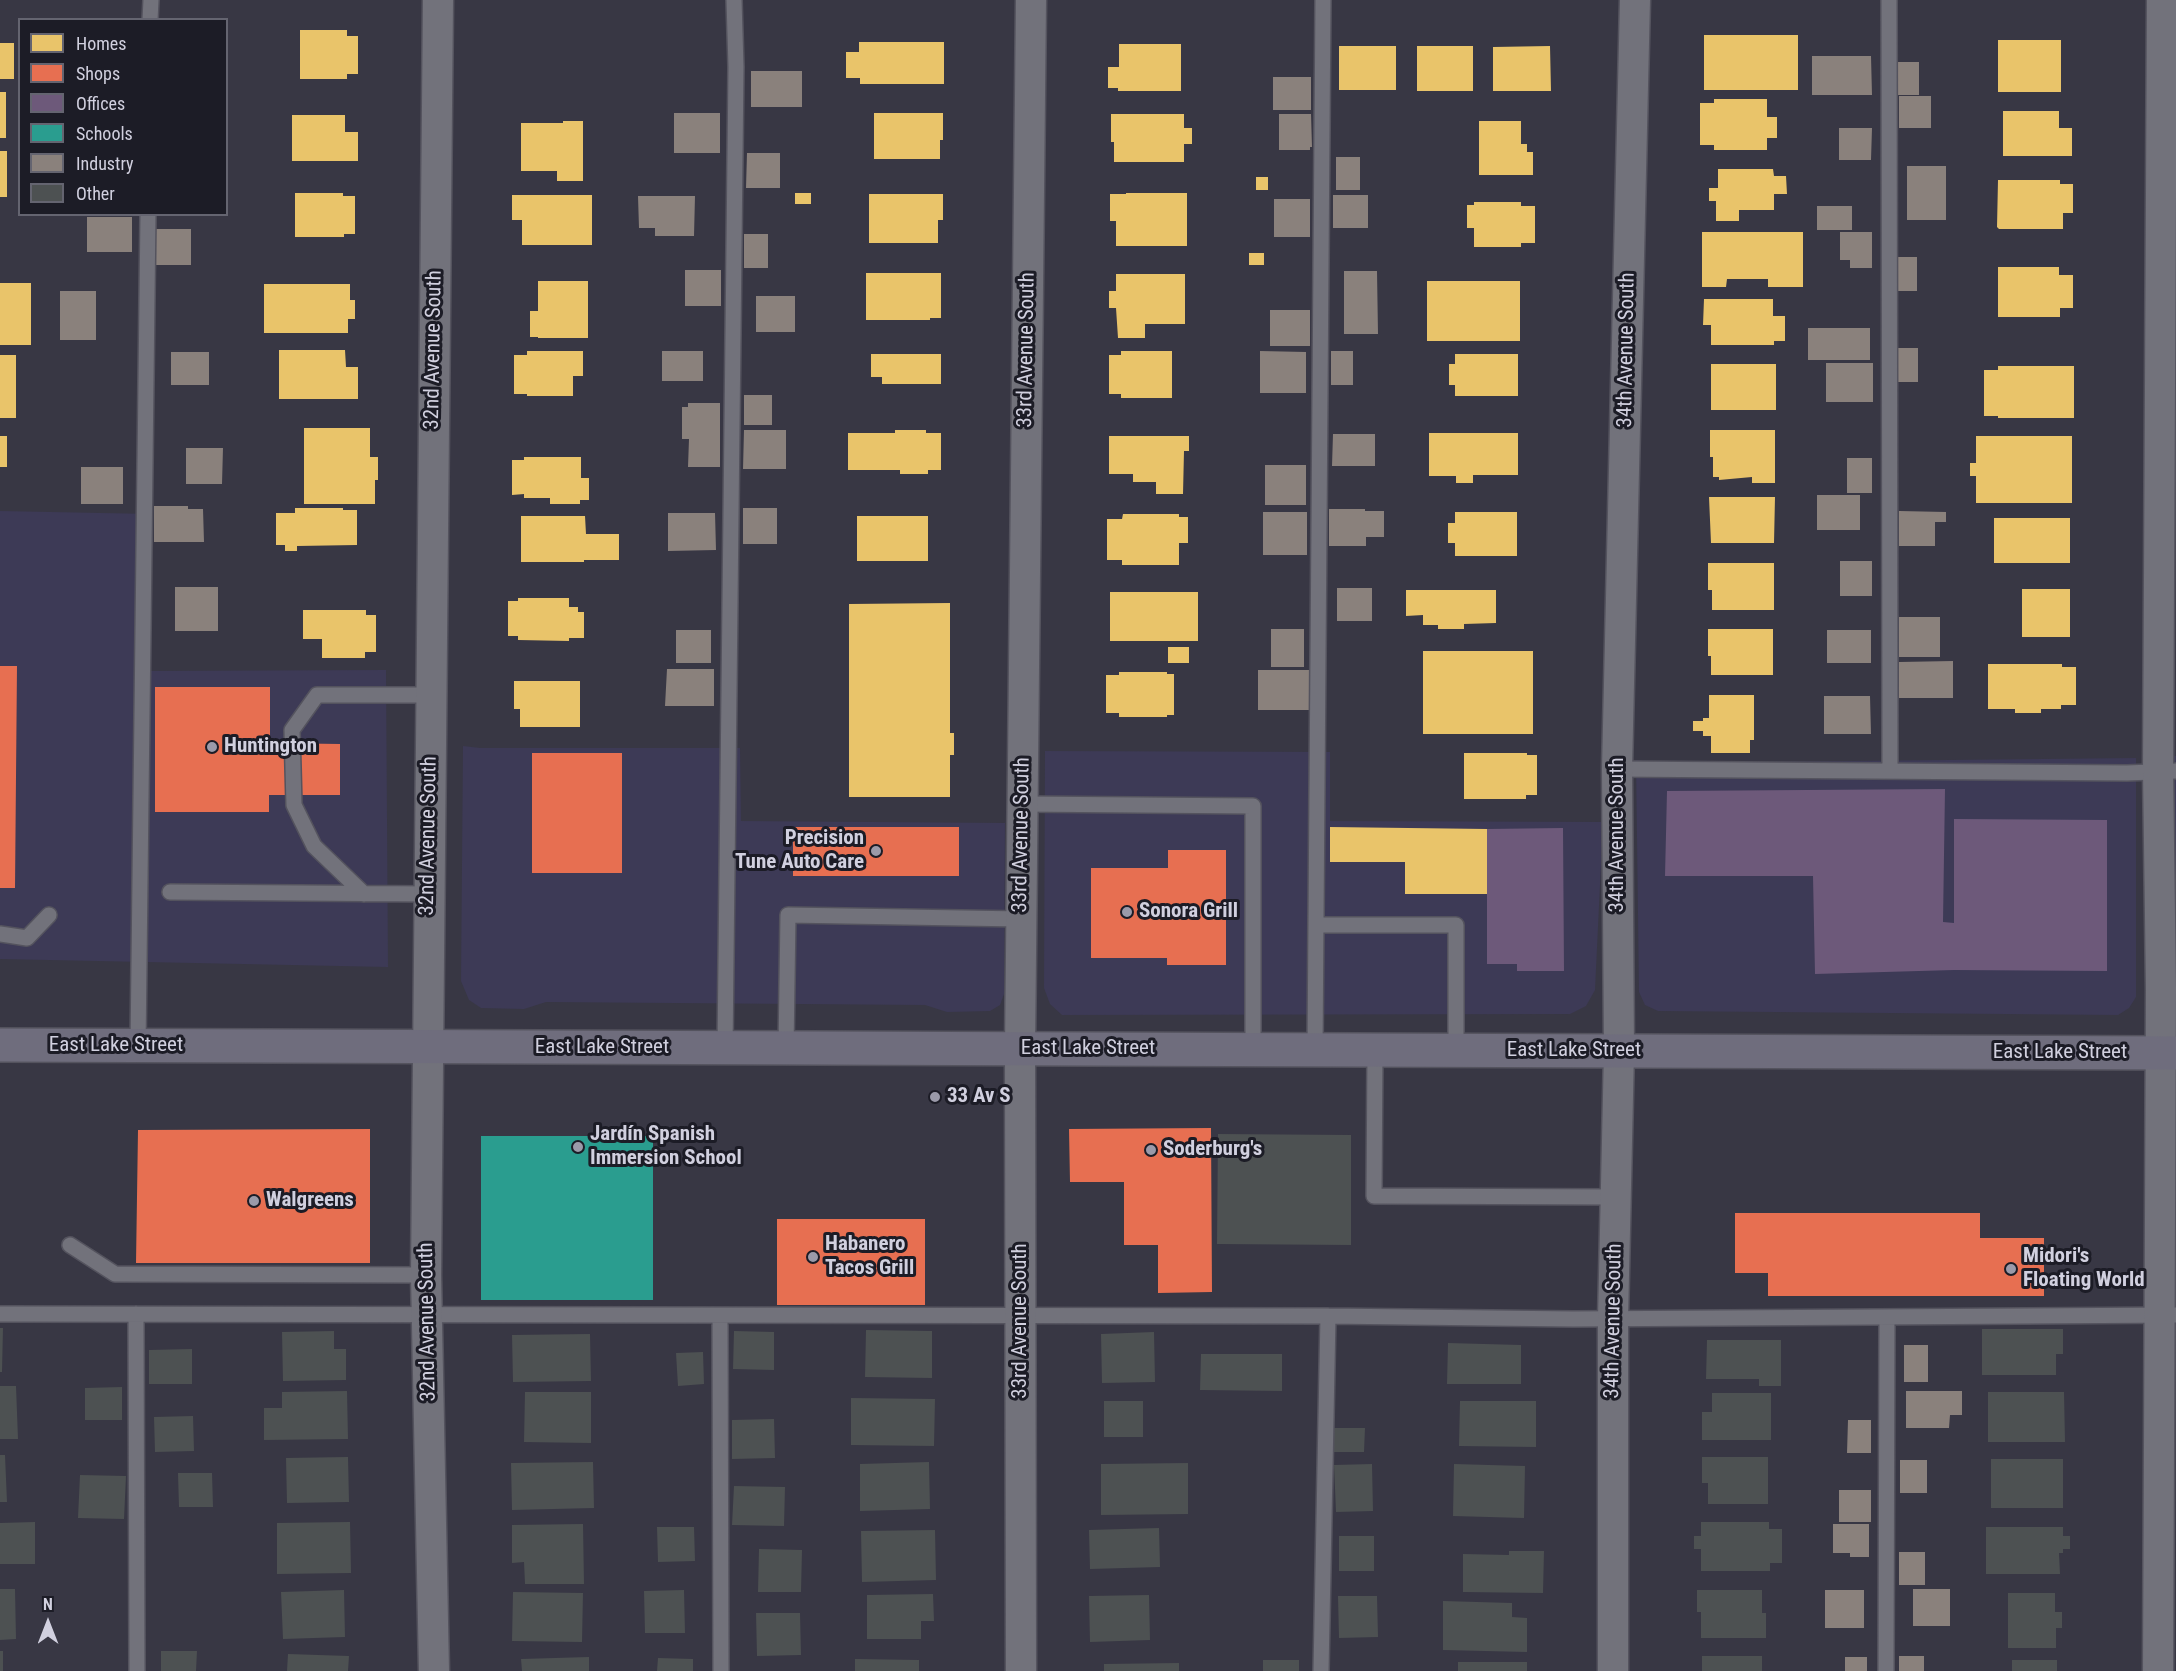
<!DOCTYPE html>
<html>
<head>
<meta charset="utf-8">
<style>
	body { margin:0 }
	#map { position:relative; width:2176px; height:1671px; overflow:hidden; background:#383744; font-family:"Roboto Condensed",sans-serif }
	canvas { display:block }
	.legend { position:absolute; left:18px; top:18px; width:210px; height:198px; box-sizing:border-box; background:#1c1c26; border:2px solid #646470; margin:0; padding:8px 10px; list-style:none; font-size:18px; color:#d1d0df }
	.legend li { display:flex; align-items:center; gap:12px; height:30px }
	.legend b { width:30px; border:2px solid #646470 }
	.north { position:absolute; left:18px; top:1593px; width:60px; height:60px; -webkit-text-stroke:4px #1c1c26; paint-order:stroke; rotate:0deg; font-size:16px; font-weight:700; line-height:24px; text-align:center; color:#d1d0df }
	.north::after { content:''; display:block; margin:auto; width:21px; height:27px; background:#d1d0df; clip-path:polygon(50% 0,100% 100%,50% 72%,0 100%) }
</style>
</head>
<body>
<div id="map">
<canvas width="2176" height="1671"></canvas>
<ul class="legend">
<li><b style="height:16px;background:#e9c46a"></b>Homes</li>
<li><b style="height:16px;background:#e76f51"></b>Shops</li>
<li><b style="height:16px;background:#6d597a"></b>Offices</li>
<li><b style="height:16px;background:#2a9d8f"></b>Schools</li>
<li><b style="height:16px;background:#8a817c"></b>Industry</li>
<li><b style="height:16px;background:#4d5152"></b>Other</li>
</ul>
<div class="north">N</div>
</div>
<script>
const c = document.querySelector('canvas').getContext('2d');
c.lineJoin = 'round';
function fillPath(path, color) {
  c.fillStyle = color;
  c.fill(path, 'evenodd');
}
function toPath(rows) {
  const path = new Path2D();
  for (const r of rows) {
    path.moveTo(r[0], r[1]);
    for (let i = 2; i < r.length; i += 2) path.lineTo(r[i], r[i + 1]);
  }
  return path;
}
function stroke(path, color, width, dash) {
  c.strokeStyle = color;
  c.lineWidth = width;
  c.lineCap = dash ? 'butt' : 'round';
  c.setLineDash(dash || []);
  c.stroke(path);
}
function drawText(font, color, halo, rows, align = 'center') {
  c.font = font + ' "Roboto Condensed",sans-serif';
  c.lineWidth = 6;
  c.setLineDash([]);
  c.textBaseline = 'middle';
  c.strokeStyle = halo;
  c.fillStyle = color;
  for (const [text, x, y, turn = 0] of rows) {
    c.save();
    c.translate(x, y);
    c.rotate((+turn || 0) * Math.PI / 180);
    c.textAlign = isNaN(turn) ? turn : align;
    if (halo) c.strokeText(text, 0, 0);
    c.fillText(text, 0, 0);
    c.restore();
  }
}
const built = toPath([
	[0,511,152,514,151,671,386,670,388,967,0,959],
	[463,746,480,748,740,748,741,821,1005,823,1004,994,1000,1005,990,1011,947,1012,925,1005,546,1002,524,1009,481,1008,469,1000,461,981],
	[1045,751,1330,752,1330,821,1603,822,1595,990,1586,1006,1570,1014,1062,1015,1050,1004,1044,988],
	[2172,756,2176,756,2176,940],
	[2136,758,2136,997,2129,1008,2118,1015,1658,1011,1645,1005,1639,992,1636,760,1662,763]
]);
const homes = toPath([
	[300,30,347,30,347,36,358,36,358,74,347,74,347,79,300,79],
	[1704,35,1798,35,1798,90,1704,90],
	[1998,40,2061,40,2061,92,1998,92],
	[859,42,944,42,944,84,860,84,860,78,846,78,846,52,859,52],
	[0,43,14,43,14,79,0,79],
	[1119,44,1181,44,1181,91,1118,91,1118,88,1108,88,1108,67,1119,67],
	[1339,46,1396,46,1396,90,1339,90],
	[1417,46,1473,46,1473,91,1417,91],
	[1550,46,1551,91,1493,91,1493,47],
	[0,92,6,92,6,138,0,138],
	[1714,99,1767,99,1767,117,1777,117,1777,138,1767,138,1767,150,1714,150,1714,145,1700,145,1700,103,1714,103],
	[2003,111,2059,111,2059,128,2072,128,2072,156,2003,156],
	[874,113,943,113,943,140,940,140,940,159,874,159],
	[1111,114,1184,114,1184,128,1192,128,1192,144,1184,144,1184,162,1114,162,1114,142,1111,142],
	[292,115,345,115,345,132,358,132,358,161,292,161],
	[563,121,583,121,583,181,557,181,557,171,521,171,521,123,563,123],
	[1479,121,1521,121,1521,144,1527,144,1527,152,1533,152,1533,175,1479,175],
	[0,151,7,151,7,197,0,197],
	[1718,169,1773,169,1774,176,1786,176,1787,194,1774,194,1774,210,1739,210,1739,221,1716,221,1716,201,1709,201,1709,188,1718,188],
	[1256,177,1268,177,1268,190,1256,190],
	[1998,180,2060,180,2060,184,2073,184,2073,213,2063,213,2063,229,1999,229,1997,227],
	[295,193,343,193,343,196,355,196,355,234,344,234,344,237,295,237],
	[795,193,811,193,811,204,795,204],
	[1126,193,1187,193,1187,246,1116,246,1116,221,1110,221,1110,194,1126,194],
	[869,194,943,194,943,220,938,220,938,243,869,243],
	[512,195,592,195,592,245,522,245,522,220,512,220],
	[1474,202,1521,202,1521,206,1535,206,1535,243,1521,243,1521,247,1474,247,1474,228,1467,228,1467,205,1474,205],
	[1702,232,1803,232,1803,287,1768,287,1768,279,1727,279,1726,287,1702,287],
	[1249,253,1264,253,1264,265,1249,265],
	[1998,267,2059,267,2059,275,2073,275,2073,308,2060,308,2060,317,1998,317],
	[866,273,941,273,941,318,930,318,930,320,866,320],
	[1116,274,1185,274,1185,324,1145,324,1145,338,1118,338,1116,308,1109,308,1109,291,1116,291],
	[538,281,588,281,588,338,538,338,538,337,530,337,530,311,538,311],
	[1427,281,1520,281,1520,341,1427,341],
	[0,283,31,283,31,345,0,345],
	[264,284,350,284,350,300,355,300,355,319,348,319,348,333,264,333],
	[1704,299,1773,299,1773,316,1785,316,1785,341,1774,341,1774,345,1711,345,1711,325,1703,325],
	[279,350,345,350,346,367,358,367,358,399,279,399],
	[527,351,583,351,583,376,573,376,573,396,527,396,527,394,514,394,514,355,527,355],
	[1121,351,1172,351,1172,398,1121,398,1121,394,1109,394,1109,355,1121,355],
	[871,354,941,354,941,384,882,384,882,377,871,377],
	[1455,354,1518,354,1518,396,1455,396,1455,385,1449,385,1449,364,1455,364],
	[0,355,16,355,16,418,0,418],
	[1711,364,1776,364,1776,410,1711,410],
	[1998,366,2074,366,2074,418,1998,418,1998,416,1984,416,1984,370,1998,370],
	[304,428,370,428,370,457,378,457,378,480,375,480,375,504,304,504],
	[895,430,926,430,926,433,941,433,941,470,928,470,928,474,900,474,900,470,848,470,848,433,895,433],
	[1710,430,1775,430,1775,483,1752,483,1752,477,1719,480,1719,477,1713,477,1713,457,1710,457],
	[1429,433,1518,433,1518,475,1473,475,1473,483,1456,483,1456,476,1429,476],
	[0,436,7,436,7,467,0,467],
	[1109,436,1189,436,1189,451,1184,451,1183,494,1156,494,1156,482,1133,482,1133,474,1109,474],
	[1976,436,2072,436,2072,503,1976,503,1976,476,1970,476,1970,463,1976,463],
	[524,457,581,457,581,478,589,478,589,500,580,500,580,504,550,504,550,498,524,498,524,494,512,495,512,460,524,460],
	[1709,497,1775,497,1774,543,1711,543],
	[295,508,343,508,343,510,357,510,357,545,297,546,297,551,285,551,285,545,276,545,276,513,295,513],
	[1455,512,1517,512,1517,556,1455,556,1455,543,1448,543,1448,523,1455,523],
	[1123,514,1179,514,1179,517,1188,517,1188,543,1179,543,1179,565,1122,565,1122,560,1107,560,1107,519,1122,519],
	[521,516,585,516,586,534,619,534,619,560,584,560,584,562,521,562],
	[857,516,928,516,928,561,857,561],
	[1994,518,2070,518,2070,563,1994,563],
	[1708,563,1774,563,1774,610,1712,610,1712,590,1708,590],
	[2022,589,2070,589,2070,637,2022,637],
	[1406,590,1496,590,1496,623,1464,624,1464,629,1438,629,1438,625,1423,625,1423,615,1406,616],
	[1110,592,1198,592,1198,641,1110,641],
	[518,598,569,598,569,607,578,607,578,612,584,612,584,638,569,638,569,641,518,640,518,636,508,636,508,601,518,601],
	[950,603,950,733,954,733,954,755,950,755,950,797,849,797,849,604],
	[303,610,366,610,366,615,376,615,376,652,365,652,365,658,322,658,322,639,303,639],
	[1708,629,1773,629,1773,675,1711,675,1711,656,1708,656],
	[1168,647,1189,647,1189,663,1168,663],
	[1423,651,1533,651,1533,734,1423,734],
	[1988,664,2062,664,2062,667,2076,667,2076,705,2061,705,2061,709,2041,709,2041,713,2015,713,2015,709,1988,709],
	[1119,672,1167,672,1167,674,1174,674,1174,715,1167,715,1167,717,1119,717,1119,713,1106,713,1106,675,1119,675],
	[514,681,580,681,580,727,520,727,520,709,514,709],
	[1709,695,1754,695,1754,740,1750,740,1750,753,1711,753,1711,736,1703,736,1703,731,1693,731,1693,721,1703,721,1703,718,1709,718],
	[1464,753,1527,753,1527,755,1537,755,1537,795,1526,795,1526,799,1464,799],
	[1330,827,1487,829,1487,894,1405,894,1405,862,1330,862]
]);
const shops = toPath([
	[0,666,17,666,15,888,0,888],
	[155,687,270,687,270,743,340,744,340,795,269,795,269,812,155,812],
	[532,753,622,753,622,873,532,873],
	[793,827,959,827,959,876,793,876],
	[1168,850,1226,850,1226,965,1167,965,1167,958,1091,958,1091,868,1168,868],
	[1211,1128,1212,1292,1158,1293,1158,1245,1124,1245,1124,1182,1070,1182,1069,1129],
	[370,1129,370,1263,136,1263,138,1130],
	[1735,1213,1980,1213,1980,1238,2044,1238,2044,1296,1768,1296,1768,1273,1735,1273],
	[777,1219,925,1219,925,1305,777,1305]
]);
const offices = toPath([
	[1945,789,1943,922,1954,923,1954,819,2107,820,2107,971,1954,970,1815,974,1813,876,1665,876,1667,791],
	[1563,828,1564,971,1517,971,1517,964,1487,964,1487,829]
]);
const schools = toPath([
	[481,1136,653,1136,653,1300,481,1300]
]);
const industry = toPath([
	[1812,56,1871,56,1872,95,1812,95],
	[1897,62,1919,62,1919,95,1897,95],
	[751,71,802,71,802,107,751,107],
	[1273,77,1311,77,1311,110,1273,110],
	[1899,96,1931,96,1931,128,1899,128],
	[674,113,720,113,720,153,674,153],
	[1279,114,1311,114,1312,147,1310,147,1310,150,1279,150],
	[1839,128,1872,128,1871,160,1839,160],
	[747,153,780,153,780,188,746,188],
	[1336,157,1360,157,1360,190,1336,190],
	[1907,166,1946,166,1946,220,1907,220],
	[1333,195,1368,195,1368,228,1333,228],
	[638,196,695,196,694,236,655,236,655,228,639,228],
	[1274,199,1310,199,1310,237,1274,237],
	[1817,206,1852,206,1852,230,1817,230],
	[87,217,132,217,132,252,87,252],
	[155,229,191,229,191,265,155,265],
	[1840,232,1872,232,1872,268,1850,268,1850,260,1840,260],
	[744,234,768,234,768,268,744,268],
	[1896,257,1917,257,1917,291,1896,291],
	[685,270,721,270,721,306,685,306],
	[1344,271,1377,271,1378,334,1344,334],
	[60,291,96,291,96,340,60,340],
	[756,296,795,296,795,332,756,332],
	[1270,310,1310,310,1310,346,1270,346],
	[1808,328,1870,328,1870,360,1808,360],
	[1898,348,1918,348,1918,382,1898,382],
	[662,351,703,351,703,381,662,381],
	[1260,351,1306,352,1306,393,1260,393],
	[1331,351,1353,351,1353,385,1331,385],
	[171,352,209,352,209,385,171,385],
	[1826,363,1873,363,1873,402,1826,402],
	[744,395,772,395,772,425,744,425],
	[688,403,720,403,720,467,688,467,689,439,682,439,682,407,688,407],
	[744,430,786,430,786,469,743,469],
	[1333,434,1375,434,1375,466,1332,466],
	[186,448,223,448,222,484,186,484],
	[1847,458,1872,458,1872,493,1847,493],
	[1265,465,1306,465,1306,505,1265,505],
	[81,467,123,467,123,504,81,504],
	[1817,495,1860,495,1860,530,1817,530],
	[154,506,188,506,188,509,203,509,204,542,154,542],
	[743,508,777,508,777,544,743,544],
	[1329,509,1365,509,1365,511,1384,511,1384,537,1366,537,1366,546,1329,546],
	[1899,511,1946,512,1946,522,1935,522,1935,546,1899,546],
	[1263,512,1307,512,1307,555,1263,555],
	[668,513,715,513,716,550,668,551],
	[1840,561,1872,561,1872,596,1840,596],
	[175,587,218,587,218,631,175,631],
	[1337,588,1372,588,1372,621,1337,621],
	[1899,617,1940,617,1940,657,1899,657],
	[1271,629,1304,629,1304,667,1271,667],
	[676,630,711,630,711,663,676,663],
	[1827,630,1871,630,1871,663,1827,663],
	[1953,661,1953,698,1899,698,1899,662],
	[667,669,714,669,714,706,665,706],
	[1258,670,1309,670,1309,710,1258,710],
	[1824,696,1870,696,1871,734,1824,734],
	[1904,1345,1928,1345,1928,1382,1904,1382],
	[1906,1391,1962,1391,1962,1415,1950,1415,1949,1428,1906,1428],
	[1848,1420,1871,1420,1871,1453,1847,1453],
	[1900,1460,1927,1460,1927,1493,1900,1493],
	[1839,1490,1871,1490,1871,1522,1839,1522],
	[1833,1524,1869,1524,1869,1557,1850,1557,1850,1553,1833,1553],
	[1899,1552,1925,1552,1925,1585,1899,1585],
	[1913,1589,1950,1589,1950,1626,1913,1626],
	[1825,1590,1864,1590,1864,1628,1825,1628],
	[1899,1656,1924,1656,1924,1671,1899,1671],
	[1845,1657,1867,1657,1867,1671,1845,1671]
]);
const building = toPath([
	[1218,1134,1351,1135,1351,1245,1217,1244],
	[0,1328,3,1328,2,1372,0,1372],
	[1982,1329,2063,1329,2063,1354,2056,1354,2056,1375,1982,1375],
	[866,1330,932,1331,932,1378,865,1377],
	[334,1331,334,1349,346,1349,346,1380,283,1381,282,1332],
	[734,1331,774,1332,774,1370,733,1369],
	[1154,1332,1155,1382,1102,1383,1101,1334],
	[590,1334,591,1381,513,1382,512,1335],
	[1707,1340,1781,1340,1781,1386,1759,1386,1759,1379,1706,1379],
	[1448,1343,1521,1345,1521,1384,1447,1384],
	[192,1349,192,1384,149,1384,149,1350],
	[703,1352,704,1384,678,1386,676,1353],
	[1201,1354,1282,1354,1282,1391,1200,1390],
	[0,1386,16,1386,18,1439,0,1439],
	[122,1387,122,1420,85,1420,85,1388],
	[347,1391,348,1439,264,1440,264,1408,282,1408,282,1392],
	[525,1392,591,1392,591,1443,524,1442],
	[1988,1392,2064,1392,2065,1442,1988,1442],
	[1712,1393,1771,1393,1771,1440,1702,1440,1702,1412,1712,1412],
	[851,1398,935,1399,934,1446,851,1445],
	[1104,1401,1143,1401,1143,1437,1104,1437],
	[1460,1401,1536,1401,1536,1447,1459,1446],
	[193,1416,194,1451,155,1452,154,1417],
	[774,1419,775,1458,732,1459,732,1420],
	[1331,1428,1365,1428,1364,1452,1331,1452],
	[0,1455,5,1455,7,1502,0,1502],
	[348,1457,349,1502,287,1503,286,1458],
	[1702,1457,1768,1457,1768,1504,1708,1504,1708,1483,1702,1483],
	[1991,1459,2063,1459,2063,1508,1991,1508],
	[593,1462,594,1508,512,1510,511,1463],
	[929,1462,930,1509,860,1511,860,1464],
	[1188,1463,1188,1514,1101,1515,1101,1464],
	[1372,1464,1373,1511,1336,1512,1334,1465],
	[1454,1464,1525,1466,1524,1518,1453,1516],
	[178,1473,212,1473,213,1507,179,1507],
	[80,1475,126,1476,124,1519,78,1518],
	[734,1486,785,1487,784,1526,732,1525],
	[35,1522,35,1564,0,1564,0,1523],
	[350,1522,351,1573,277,1574,277,1523],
	[1701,1522,1769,1522,1769,1529,1782,1529,1782,1563,1770,1563,1770,1571,1701,1571,1701,1549,1694,1549,1694,1536,1701,1536],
	[583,1524,584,1584,525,1584,524,1562,512,1563,512,1525],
	[657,1527,694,1527,695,1561,658,1562],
	[1986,1527,2063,1527,2063,1536,2070,1536,2070,1549,2063,1549,2063,1553,2059,1553,2060,1574,1986,1574],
	[1159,1528,1160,1567,1090,1569,1089,1530],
	[935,1530,936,1580,862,1582,861,1531],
	[1339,1536,1374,1536,1374,1571,1339,1571],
	[759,1549,802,1550,801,1592,758,1592],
	[1509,1551,1544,1551,1543,1593,1463,1592,1463,1554,1509,1555],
	[0,1589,15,1589,16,1639,0,1640],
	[344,1590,345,1637,283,1639,281,1592],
	[684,1590,685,1633,645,1633,644,1591],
	[1697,1590,1762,1590,1762,1613,1766,1613,1766,1638,1701,1638,1701,1612,1697,1612],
	[513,1592,583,1593,582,1642,512,1641],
	[2008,1593,2055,1593,2055,1612,2062,1612,2062,1628,2056,1628,2056,1648,2008,1648],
	[933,1594,934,1621,921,1621,921,1639,867,1639,867,1595],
	[1149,1595,1150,1640,1090,1642,1089,1596],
	[1338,1596,1377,1596,1378,1637,1339,1638],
	[1443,1601,1512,1603,1512,1617,1527,1618,1527,1652,1443,1650],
	[756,1613,800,1613,801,1655,757,1656],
	[0,1651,3,1651,3,1671,0,1671],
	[161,1651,197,1651,196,1671,161,1671],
	[288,1654,349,1656,348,1671,287,1671],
	[1702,1656,1762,1656,1762,1671,1702,1671],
	[589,1657,589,1671,522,1671,521,1659],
	[658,1658,693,1659,693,1671,657,1671],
	[855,1659,919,1660,919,1671,855,1671],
	[1263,1660,1299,1660,1299,1671,1263,1671],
	[2012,1660,2057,1660,2057,1671,2012,1671],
	[1458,1662,1527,1662,1527,1671,1458,1671],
	[1179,1663,1179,1671,1104,1671,1104,1664]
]);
const lane = toPath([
	[1889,0,1890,771],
	[150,20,151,0],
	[1617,769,2127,773,2176,771],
	[1023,804,1253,806,1253,1050],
	[170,892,429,894],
	[364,894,314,846,294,805,292,730,317,695,431,695],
	[1317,925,1456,925,1456,1051],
	[0,934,27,938,49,915],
	[138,1046,148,214],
	[725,1049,736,67,734,0],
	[786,1049,788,915,1021,919],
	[1315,1050,1323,0],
	[1375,1051,1374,1196,1616,1197],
	[70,1245,115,1274,426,1275],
	[0,1314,1328,1316,1573,1319,2176,1315],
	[136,1314,137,1671],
	[720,1316,721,1671],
	[1321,1671,1328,1316],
	[1886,1671,1887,1317]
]);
const street = toPath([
	[434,1671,426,1275,438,0],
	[1021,1671,1020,1049,1031,0],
	[1613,1671,1613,1319,1619,1051,1617,769,1635,0],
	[2158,1671,2161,989,2158,771,2162,0]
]);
const primary = toPath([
	[0,1045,2176,1053]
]);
const markers = [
	[212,747,6,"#9b9aa9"],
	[876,851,6,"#9b9aa9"],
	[1127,912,6,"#9b9aa9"],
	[935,1097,6,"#9b9aa9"],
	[578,1147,6,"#9b9aa9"],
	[1151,1150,6,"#9b9aa9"],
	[254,1201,6,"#9b9aa9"],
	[813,1257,6,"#9b9aa9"],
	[2011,1269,6,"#9b9aa9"]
];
const streetNames = [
	["32nd Avenue South",434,350,-89],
	["33rd Avenue South",1027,350,-89],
	["34th Avenue South",1627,350,-89],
	["33rd Avenue South",1022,835,-89],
	["34th Avenue South",1618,835,-90],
	["32nd Avenue South",429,836,-89],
	["East Lake Street",116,1046],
	["East Lake Street",602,1048],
	["East Lake Street",1088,1049],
	["East Lake Street",1574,1051],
	["East Lake Street",2060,1053],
	["33rd Avenue South",1021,1321,-90],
	["34th Avenue South",1614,1321,-89],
	["32nd Avenue South",428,1322,-91]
];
const poiNames = [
	["Huntington",224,747],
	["Precision",864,839,"right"],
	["Tune Auto Care",864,863,"right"],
	["Sonora Grill",1139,912],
	["33 Av S",947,1097],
	["Jardín Spanish",590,1135],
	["Immersion School",590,1159],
	["Soderburg's",1163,1150],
	["Walgreens",266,1201],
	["Habanero",825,1245],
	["Tacos Grill",825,1269],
	["Midori's",2023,1257],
	["Floating World",2023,1281]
];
fillPath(built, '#3d3a56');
fillPath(homes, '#e9c46a');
fillPath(shops, '#e76f51');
fillPath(offices, '#6d597a');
fillPath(schools, '#2a9d8f');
fillPath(industry, '#8a817c');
fillPath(building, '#4d5152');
stroke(lane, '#54535e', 18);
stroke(street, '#54535e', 33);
stroke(primary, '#54535e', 36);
stroke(lane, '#72727b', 15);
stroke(street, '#72727b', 30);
stroke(primary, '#6f6d7d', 33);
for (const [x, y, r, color] of markers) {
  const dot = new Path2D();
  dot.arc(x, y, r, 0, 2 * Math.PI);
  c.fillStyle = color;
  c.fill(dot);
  stroke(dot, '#1c1c26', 2);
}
drawText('21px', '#d1d0df', '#1c1c26', streetNames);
drawText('bold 21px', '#d1d0df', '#1c1c26', poiNames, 'left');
</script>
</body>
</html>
